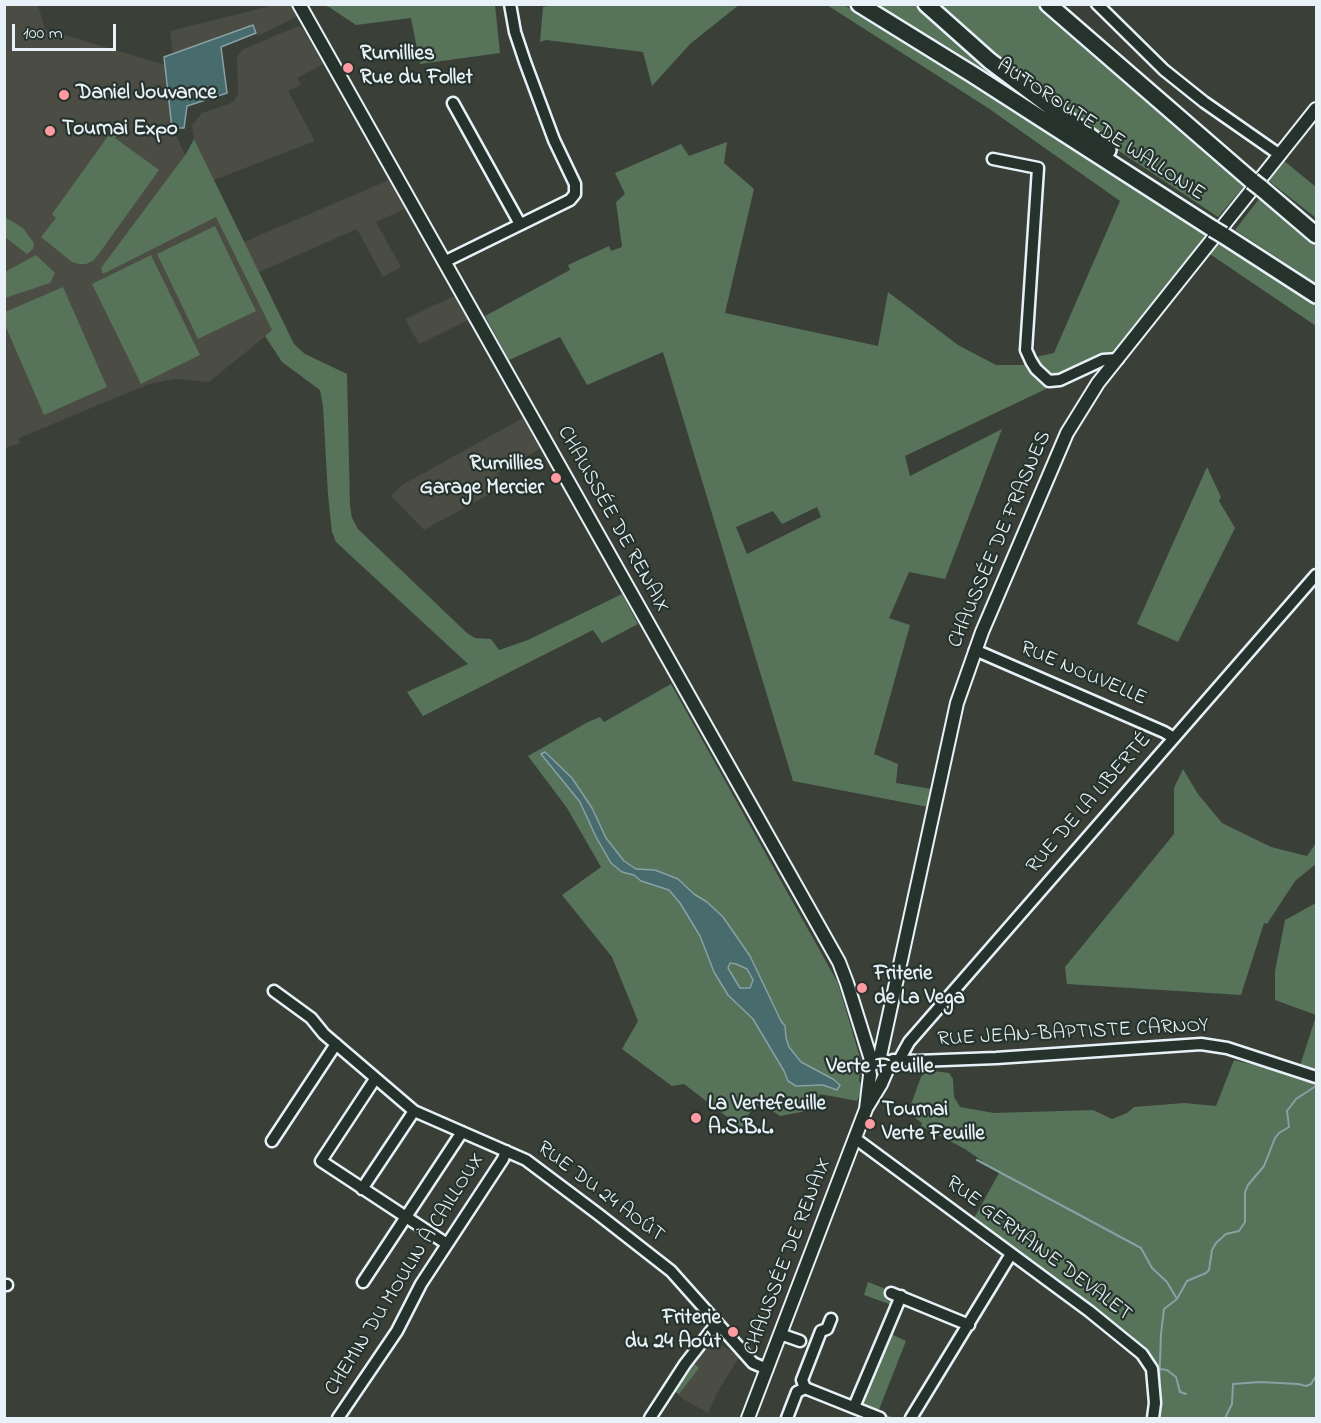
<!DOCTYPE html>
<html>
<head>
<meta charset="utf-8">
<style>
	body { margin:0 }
	#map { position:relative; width:1321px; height:1423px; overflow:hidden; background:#3a4038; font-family:"Indie Flower",sans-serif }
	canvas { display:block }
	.frame { position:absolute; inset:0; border:6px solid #e8f1f8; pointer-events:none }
	.scale { position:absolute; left:12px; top:24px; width:104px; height:27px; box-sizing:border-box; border:3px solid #e8f1f8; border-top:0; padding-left:8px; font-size:18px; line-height:21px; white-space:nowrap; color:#e8f1f8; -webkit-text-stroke:4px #26332d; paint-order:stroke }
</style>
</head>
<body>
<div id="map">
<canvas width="1321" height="1423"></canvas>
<div class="frame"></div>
<div class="scale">100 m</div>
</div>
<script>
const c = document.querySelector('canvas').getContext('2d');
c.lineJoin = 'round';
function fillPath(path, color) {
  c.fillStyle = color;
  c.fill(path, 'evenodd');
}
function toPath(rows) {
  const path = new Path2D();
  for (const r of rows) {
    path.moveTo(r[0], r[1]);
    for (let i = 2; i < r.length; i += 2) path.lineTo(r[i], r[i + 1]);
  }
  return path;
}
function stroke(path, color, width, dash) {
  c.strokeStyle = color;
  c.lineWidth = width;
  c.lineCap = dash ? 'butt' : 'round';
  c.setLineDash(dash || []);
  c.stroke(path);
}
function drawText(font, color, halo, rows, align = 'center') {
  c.font = font + ' "Indie Flower",sans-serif';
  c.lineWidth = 4.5;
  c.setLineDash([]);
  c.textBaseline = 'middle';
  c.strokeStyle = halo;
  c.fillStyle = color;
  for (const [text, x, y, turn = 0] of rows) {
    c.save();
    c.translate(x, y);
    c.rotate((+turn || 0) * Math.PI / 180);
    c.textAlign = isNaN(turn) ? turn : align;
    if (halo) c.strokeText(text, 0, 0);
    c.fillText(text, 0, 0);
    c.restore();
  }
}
const built = toPath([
	[5,5,38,5,45,29,165,65,172,128,273,330,209,382,175,379,149,384,19,438,20,443,5,448],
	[275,5,292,5,297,14,296,17,258,36,253,26,173,54,170,31],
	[298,26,303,29,323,64,297,78,301,85,288,91,315,141,214,180,194,139,192,125,202,113,229,104,235,100,238,94,237,57,242,50],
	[389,180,405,209,376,222,401,267,383,277,357,229,259,272,244,242],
	[454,296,468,320,419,344,405,319],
	[523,418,540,449,497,473,504,486,424,530,391,496,402,485],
	[710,1337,739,1357,718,1391,708,1413,683,1399,672,1389]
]);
const green = toPath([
	[322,5,495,5,500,53,420,64,411,18,356,25,329,7],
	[553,5,553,4,739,5,690,44,652,86,643,52,546,40,540,42,543,7],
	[827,5,844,5,914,46,1199,230,1208,239,1114,353,1054,376,1044,368,1036,357,1054,353,1120,201,988,108],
	[870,5,915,5,959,44,1061,123],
	[933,5,1038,5,1245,185,1218,217,1083,127,989,54],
	[116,125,121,129,115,138,159,170,98,255,93,261,86,264,79,264,72,262,41,237,56,218,52,214],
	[194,139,294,344,305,354,347,374,350,506,352,518,358,529,467,633,475,638,491,639,499,650,528,640,622,594,638,624,602,643,593,630,423,716,407,692,468,664,336,542,332,532,328,495,323,406,320,390,282,362,265,336,272,330,216,217,103,274,101,268,186,154],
	[727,142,724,163,754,189,725,313,878,346,888,292,958,345,996,365,1029,365,1050,387,905,456,910,476,1002,429,945,579,909,572,889,618,910,625,874,754,898,764,896,783,932,789,928,807,793,781,663,352,587,385,560,337,509,360,485,316,570,270,568,265,609,246,611,251,622,247,616,202,625,194,615,173,681,144,689,156],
	[817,507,821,517,747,554,736,527,773,511,782,524],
	[1283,160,1316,187,1316,218,1269,181],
	[1259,199,1316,244,1316,283,1235,230],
	[5,217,23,228,34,243,33,249,27,254,5,237],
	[215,226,256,311,198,339,157,254],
	[1214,238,1316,306,1316,326,1204,250],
	[36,255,55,273,50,283,5,298,5,272],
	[151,255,200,355,141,384,92,284],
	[63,287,107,387,44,415,5,325,5,312],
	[1207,467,1221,497,1219,501,1235,528,1178,642,1137,624],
	[671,684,838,983,861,1061,859,1081,863,1087,857,1101,820,1094,812,1110,780,1116,765,1106,755,1106,748,1115,747,1123,743,1129,684,1084,672,1086,622,1049,638,1021,612,957,562,895,601,867,567,808,528,756,588,722,600,717,604,722],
	[1183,769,1198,794,1222,823,1271,847,1307,856,1316,843,1316,864,1295,881,1267,924,1264,923,1241,995,1067,984,1065,967,1174,834,1174,788],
	[1316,903,1316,1015,1275,1000,1275,971,1285,920],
	[1316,1016,1316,1076,1299,1069],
	[1234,1060,1316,1080,1316,1418,1152,1418,1155,1369,973,1220,999,1173,965,1149,921,1126,922,1123,910,1114,909,1110,921,1077,926,1070,949,1073,953,1079,954,1097,960,1107,994,1113,1093,1110,1112,1119,1127,1113,1134,1107,1184,1103,1216,1106],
	[868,1282,891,1291,894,1299,892,1305,864,1295],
	[889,1333,906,1341,878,1412,895,1418,887,1418,866,1410,861,1404],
	[691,1361,699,1368,679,1394,672,1389]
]);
const water = toPath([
	[253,25,256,33,221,47,227,93,187,106,184,128,172,128,164,57,253,25],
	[545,752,572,778,592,808,606,838,624,861,636,869,655,870,678,879,694,894,707,902,723,917,750,956,781,1021,785,1026,786,1038,789,1047,801,1062,833,1079,840,1085,837,1090,823,1085,796,1086,788,1081,784,1071,753,1019,728,995,714,972,700,936,680,903,669,890,641,881,634,875,622,872,611,863,596,837,580,802,541,754,545,752],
	[730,963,736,964,747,969,753,980,750,988,740,988,728,968,730,963]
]);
const stream = toPath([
	[977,1160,1141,1248,1152,1268,1167,1282,1177,1299],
	[1160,1369,1167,1370,1176,1377,1180,1392,1186,1394],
	[1159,1386,1161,1334,1164,1309,1177,1299,1187,1281,1206,1273,1209,1270,1212,1250,1216,1243,1226,1234,1239,1231,1245,1222,1245,1192,1248,1185,1264,1166,1275,1138,1279,1133,1289,1127,1287,1111,1296,1099,1316,1086],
	[1225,1418,1232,1404,1233,1384,1260,1382,1298,1384,1306,1386,1311,1384,1316,1376]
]);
const minor = toPath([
	[1097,4,1164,70,1204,102,1280,155],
	[453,103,520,224],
	[993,159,1038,168,1026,350,1031,361,1036,369,1049,381,1060,380,1103,360,1118,359],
	[444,262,570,200,575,194,575,184,554,140,525,62,515,32,510,4],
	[975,650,1164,732,1174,738],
	[274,991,311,1018,324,1034,414,1111,526,1160,598,1214,671,1271,753,1363,767,1369],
	[893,1060,917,1061,996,1058,1201,1044,1227,1048,1316,1077],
	[887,1070,898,1062,909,1042,1316,575],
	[375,1079,321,1161,447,1244],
	[854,1140,860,1142,1089,1311,1142,1354,1152,1369,1155,1403,1153,1418],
	[272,1141,336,1044],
	[362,1189,414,1111],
	[363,1282,462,1132],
	[4,1285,7,1285],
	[891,1293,969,1325],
	[780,1334,800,1341],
	[805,1388,880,1418],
	[854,1407,901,1296],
	[338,1418,397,1331,421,1284,503,1159,506,1151],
	[650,1418,685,1364,717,1323],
	[787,1418,797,1392,805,1388,802,1380,821,1331,827,1329,831,1319],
	[911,1418,1011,1254]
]);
const major = toPath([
	[299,4,839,962,847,983,872,1063],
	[879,1061,957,703,982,632,1067,433,1098,383,1316,109],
	[867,1107,881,1084,887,1070,883,1063,873,1062],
	[748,1418,866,1109,870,1075,869,1069,872,1063]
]);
const highway = toPath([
	[859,4,972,74,1213,229],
	[926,4,990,61,1108,150],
	[1048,4,1252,181],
	[1261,188,1316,235],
	[1223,235,1316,295]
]);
const highwayBridge = toPath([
	[1252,181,1261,188],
	[1213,229,1223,235]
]);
const markers = [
	[348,68,6,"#ff9aa2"],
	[64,95,6,"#ff9aa2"],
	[50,131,6,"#ff9aa2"],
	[556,478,6,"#ff9aa2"],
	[862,988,6,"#ff9aa2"],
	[696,1118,6,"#ff9aa2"],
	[870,1124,6,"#ff9aa2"],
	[733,1332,6,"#ff9aa2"]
];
const poiNames = [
	["Rumillies",360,56],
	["Rue du Follet",360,80],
	["Daniel Jouvance",76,95],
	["Tournai Expo",62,131],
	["Rumillies",544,466,"right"],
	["Garage Mercier",544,490,"right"],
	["Friterie",874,976],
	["de La Vega",874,1000],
	["La Vertefeuille",708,1106],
	["A.S.B.L.",708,1130],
	["Tournai",882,1112],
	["Verte Feuille",882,1136],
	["Friterie",721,1320,"right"],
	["du 24 Août",721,1344,"right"]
];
const streetNames = [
	["AUTOROUTE DE WALLONIE",1100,131,33],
	["CHAUSSÉE DE RENAIX",612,520,61],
	["CHAUSSÉE DE FRASNES",1001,540,-67],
	["RUE NOUVELLE",1083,675,23],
	["RUE DE LA LIBERTÉ",1090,804,-49],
	["RUE JEAN-BAPTISTE CARNOY",1073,1034,-3],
	["RUE DU 24 AOÛT",600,1193,37],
	["RUE GERMAINE DEVALET",1038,1250,37],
	["CHAUSSÉE DE RENAIX",789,1257,-69],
	["CHEMIN DU MOULIN À CAILLOUX",406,1275,-58]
];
const neighbourhoodNames = [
	["Verte Feuille",880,1068]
];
fillPath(built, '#4b4c44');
fillPath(green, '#57735a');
fillPath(water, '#486b6e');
stroke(water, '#88a1a5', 1.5);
stroke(stream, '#88a1a5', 2);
stroke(minor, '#e8f1f8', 15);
stroke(major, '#e8f1f8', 16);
stroke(highway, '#e8f1f8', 20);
stroke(minor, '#26332d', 10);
stroke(major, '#26332d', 12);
stroke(highway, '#26332d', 15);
stroke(highwayBridge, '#e8f1f8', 20, []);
stroke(highwayBridge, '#26332d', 15);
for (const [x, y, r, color] of markers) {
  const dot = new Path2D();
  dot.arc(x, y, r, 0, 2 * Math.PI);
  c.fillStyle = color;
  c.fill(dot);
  stroke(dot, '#26332d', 2);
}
drawText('bold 21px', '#e8f1f8', '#26332d', poiNames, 'left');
drawText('21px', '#e8f1f8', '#26332d', streetNames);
drawText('bold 22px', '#e8f1f8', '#26332d', neighbourhoodNames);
</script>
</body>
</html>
